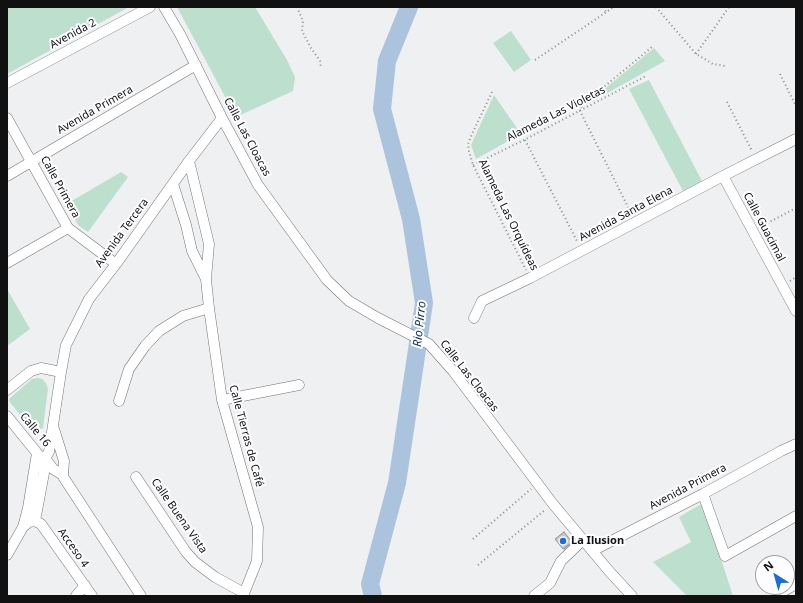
<!DOCTYPE html>
<html>
<head>
<meta charset="utf-8">
<style>
	body { margin:0 }
	#map { position:relative; width:803px; height:603px; overflow:hidden; background:#eff0f2; font-family:"Noto Sans",sans-serif }
	canvas { display:block }
	.frame { position:absolute; inset:0; border:8px solid #111112; pointer-events:none }
	.north { position:absolute; left:755px; top:555px; width:40px; height:40px; box-sizing:border-box; background:#fdfdff; border:1px solid #9f9fa0; border-radius:50%; rotate:323deg; font-size:11px; font-weight:700; line-height:16px; text-align:center; color:#111112 }
	.north::after { content:''; display:block; margin:auto; width:14px; height:18px; background:#186fd9; clip-path:polygon(50% 0,100% 100%,50% 72%,0 100%) }
</style>
</head>
<body>
<div id="map">
<canvas width="803" height="603"></canvas>
<div class="frame"></div>
<div class="north">N</div>
</div>
<script>
const c = document.querySelector('canvas').getContext('2d');
c.lineJoin = 'round';
function fillPath(path, color) {
  c.fillStyle = color;
  c.fill(path, 'evenodd');
}
function toPath(rows) {
  const path = new Path2D();
  for (const r of rows) {
    path.moveTo(r[0], r[1]);
    for (let i = 2; i < r.length; i += 2) path.lineTo(r[i], r[i + 1]);
  }
  return path;
}
function stroke(path, color, width, dash) {
  c.strokeStyle = color;
  c.lineWidth = width;
  c.lineCap = dash ? 'butt' : 'round';
  c.setLineDash(dash || []);
  c.stroke(path);
}
function drawText(font, color, halo, rows, align = 'center') {
  c.font = font + ' "Noto Sans",sans-serif';
  c.lineWidth = 4;
  c.setLineDash([]);
  c.textBaseline = 'middle';
  c.strokeStyle = halo;
  c.fillStyle = color;
  for (const [text, x, y, turn = 0] of rows) {
    c.save();
    c.translate(x, y);
    c.rotate((+turn || 0) * Math.PI / 180);
    c.textAlign = isNaN(turn) ? turn : align;
    if (halo) c.strokeText(text, 0, 0);
    c.fillText(text, 0, 0);
    c.restore();
  }
}
const green = toPath([
	[7,7,129,7,7,74],
	[177,7,255,7,287,60,295,77,293,91,236,117],
	[511,31,531,60,514,72,493,43],
	[654,48,665,61,584,106],
	[649,80,702,181,683,191,629,89],
	[494,95,521,134,476,159,471,145],
	[121,172,128,177,88,232,79,226,65,205],
	[7,289,30,329,7,346],
	[38,378,42,379,46,383,48,389,43,428,37,432,33,431,9,401,10,398,32,379],
	[703,503,733,596,687,596,653,562,691,542,679,517]
]);
const shadow = toPath([
	[564,533,575,546,567,553,563,549]
]);
const river = toPath([
	[373,596,370,584,397,483,424,303,411,219,382,109,387,61,409,7]
]);
const building = toPath([
	[564,532,572,542,563,549,555,539,564,532]
]);
const path = toPath([
	[297,7,303,21,302,31,311,48,320,61,321,68],
	[603,7,606,12],
	[656,7,696,54,713,64,725,66],
	[696,54,729,7],
	[535,60,614,7],
	[780,74,796,106],
	[492,92,472,134,468,144,469,151,473,165,526,270],
	[727,102,752,151],
	[525,140,578,243],
	[473,165,524,140,646,76],
	[632,215,580,111,582,105,652,47],
	[760,227,796,208],
	[790,281,796,277],
	[473,539,531,489],
	[478,565,545,510]
]);
const minor = toPath([
	[164,7,180,34,222,118,258,185,327,280,349,301,378,318,429,344,453,371,553,504,609,571,632,596],
	[7,83,150,7],
	[7,118,68,228,116,264],
	[189,161,209,244,206,279,209,308,222,400,258,527,257,561,243,596],
	[7,176,196,65],
	[723,176,796,311],
	[173,184,186,225,192,251,206,279],
	[7,263,68,228],
	[474,318,482,301,530,278,723,176,796,139],
	[7,390,31,371,41,368,61,372],
	[222,400,299,385],
	[119,401,129,369,145,346,159,331,183,316,209,308],
	[7,416,37,453,41,457],
	[54,429,64,461,63,475,64,478,141,596],
	[45,458,49,452,61,372,66,345,89,299,116,264,189,161,222,118],
	[45,458,53,469,63,475],
	[136,477,186,552,195,562,215,577,244,593],
	[703,494,725,556,796,516],
	[35,521,44,473,45,458],
	[23,527,28,508,37,453],
	[592,551,703,494,781,451,796,444],
	[7,555,23,527,29,522,35,521,41,524,92,596],
	[784,591,796,584],
	[76,596,85,585],
	[534,596,550,583,561,561,583,540]
]);
const markers = [
	[563,541,4,"#186fd9"]
];
const streetNames = [
	["Avenida 2",73,34,-28],
	["Avenida Primera",95,110,-30],
	["Alameda Las Violetas",556,114,-27],
	["Calle Las Cloacas",247,137,62],
	["Calle Primera",60,187,61],
	["Avenida Santa Elena",626,214,-28],
	["Alameda Las Orquídeas",508,215,64],
	["Calle Guacimal",764,227,62],
	["Avenida Tercera",122,233,-54],
	["Calle Las Cloacas",469,376,52],
	["Calle 16",35,430,50],
	["Calle Tierras de Café",246,436,75],
	["Avenida Primera",688,487,-28],
	["Calle Buena Vista",179,516,55],
	["Acceso 4",73,548,55]
];
const poiNames = [
	["La Ilusion",571,541]
];
const waterNames = [
	["Rio Pirro",420,324,-84]
];
fillPath(green, '#bddfcd');
fillPath(shadow, '#0003');
stroke(river, '#acc3dd', 18);
fillPath(building, '#c9c7c9');
stroke(building, '#939193', 1);
stroke(minor, '#737375', 11);
stroke(path, '#898a8b', 2, [1, 3]);
stroke(minor, '#fff', 10);
for (const [x, y, r, color] of markers) {
  const dot = new Path2D();
  dot.arc(x, y, r, 0, 2 * Math.PI);
  c.fillStyle = color;
  c.fill(dot);
  stroke(dot, '#fdfdff', 1.5);
}
drawText('11px', '#111112', '#fdfdff', streetNames);
drawText('bold 11px', '#111112', '#fdfdff', poiNames, 'left');
drawText('italic 12px', '#103558', '#fdfdff', waterNames);
</script>
</body>
</html>
